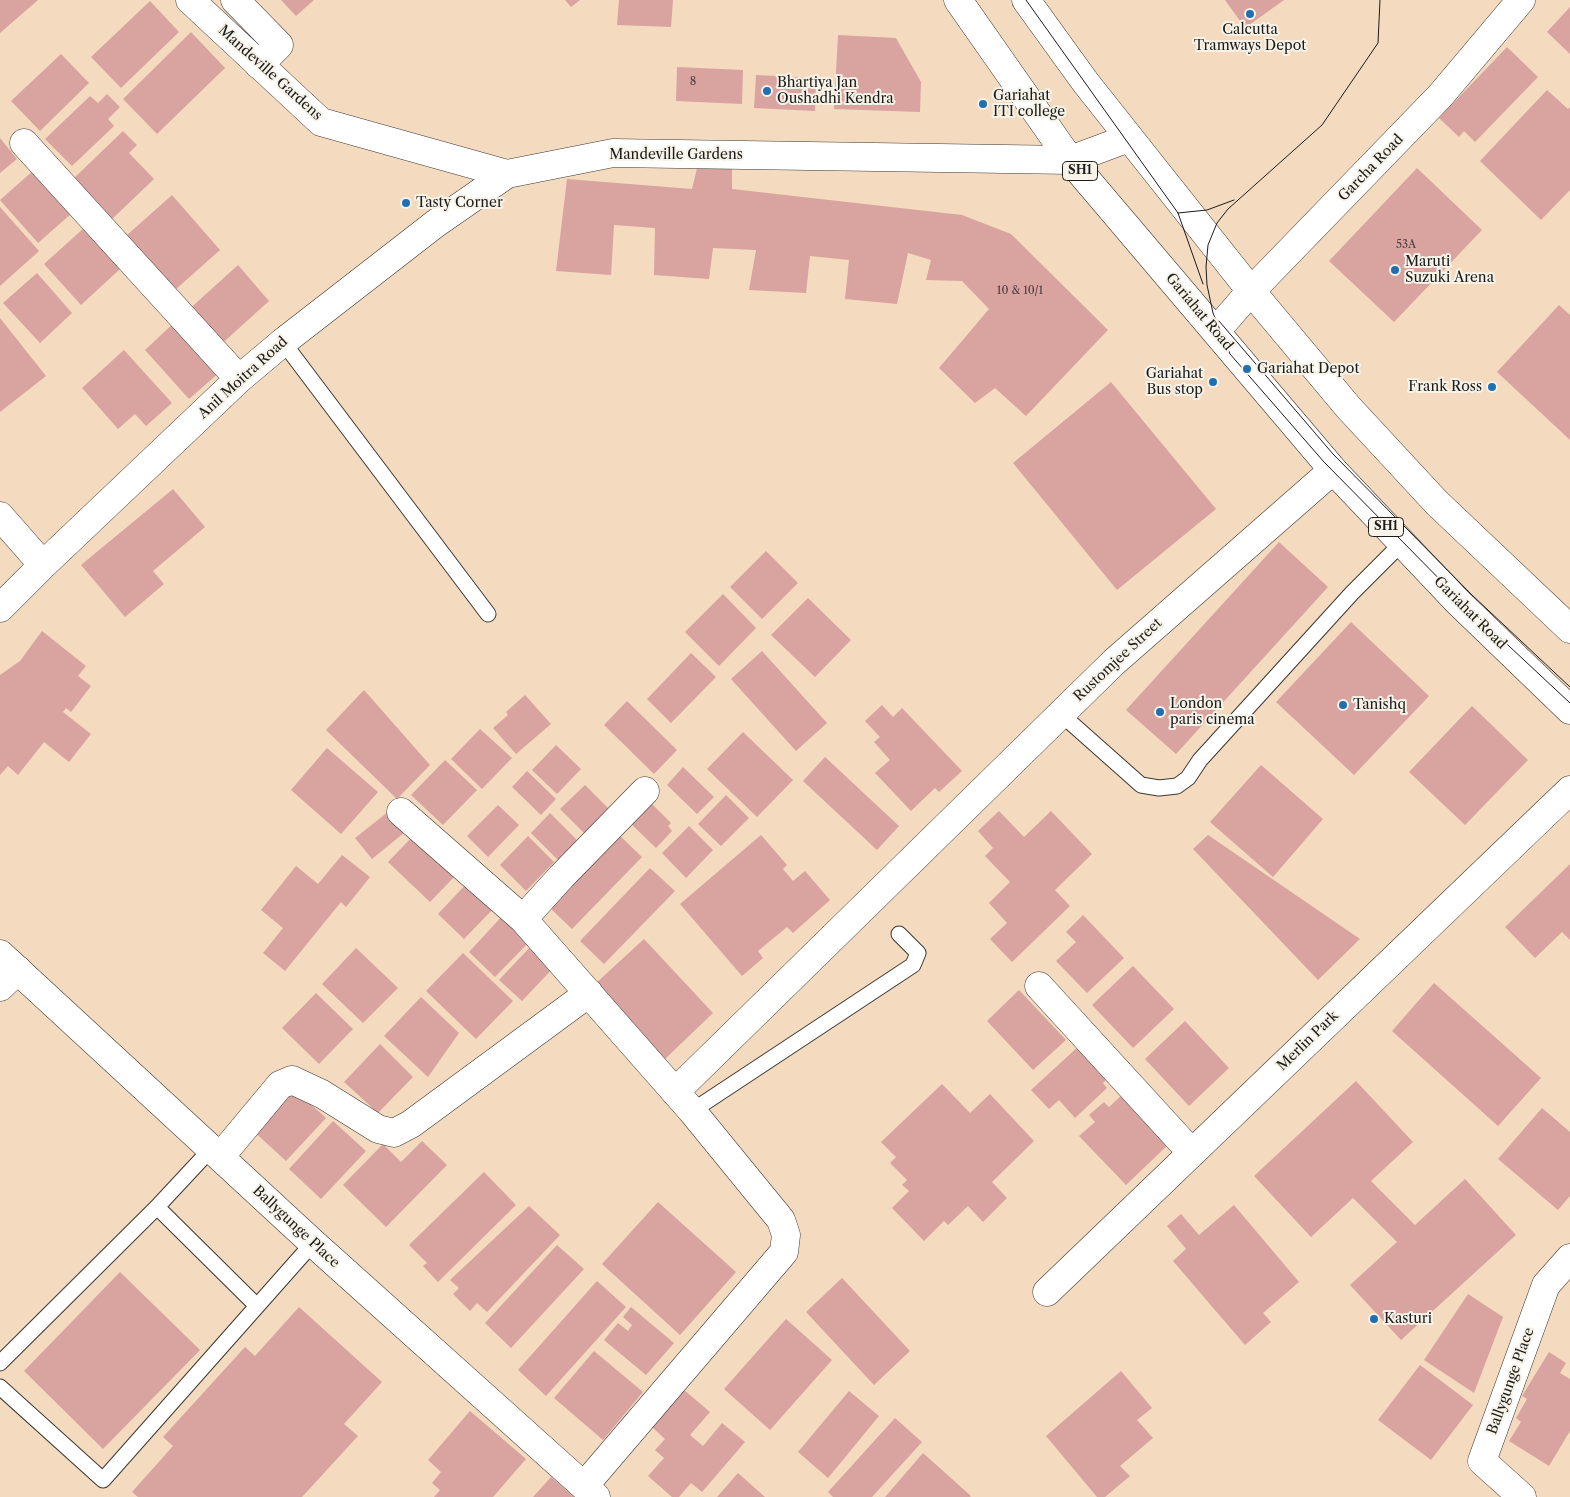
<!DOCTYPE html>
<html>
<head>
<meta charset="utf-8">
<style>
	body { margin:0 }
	canvas { display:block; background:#f4dabe }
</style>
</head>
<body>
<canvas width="1570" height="1497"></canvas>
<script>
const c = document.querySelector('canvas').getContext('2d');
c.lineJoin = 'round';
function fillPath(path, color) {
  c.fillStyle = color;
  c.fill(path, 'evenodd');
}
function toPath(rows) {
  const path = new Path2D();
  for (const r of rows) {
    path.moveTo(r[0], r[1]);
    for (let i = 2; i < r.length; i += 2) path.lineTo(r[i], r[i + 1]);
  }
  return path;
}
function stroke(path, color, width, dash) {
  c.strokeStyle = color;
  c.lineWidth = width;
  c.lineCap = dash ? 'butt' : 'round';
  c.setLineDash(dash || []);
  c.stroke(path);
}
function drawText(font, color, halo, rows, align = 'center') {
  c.font = font + ' "Libre Caslon Text",serif';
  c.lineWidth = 4;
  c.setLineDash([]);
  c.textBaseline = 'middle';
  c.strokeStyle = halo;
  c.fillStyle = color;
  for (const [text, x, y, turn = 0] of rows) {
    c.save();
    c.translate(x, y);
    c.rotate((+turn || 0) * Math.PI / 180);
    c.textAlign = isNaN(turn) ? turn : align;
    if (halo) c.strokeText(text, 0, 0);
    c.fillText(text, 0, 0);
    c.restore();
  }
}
const building = toPath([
	[0,0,38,0,0,33],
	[281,0,314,0,296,16],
	[565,0,580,0,571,7],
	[619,0,673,0,671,27,617,25],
	[1225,0,1284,0,1245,28],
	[150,1,179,32,121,88,91,57],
	[1570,7,1570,54,1547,32],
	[191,32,225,68,157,134,123,99],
	[838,35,896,38,921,82,920,112,834,109],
	[1507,47,1538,77,1475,142,1464,131,1459,137,1439,118],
	[61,54,89,83,40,131,11,101],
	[677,67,743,70,742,104,676,101],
	[756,75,816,78,815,111,754,108],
	[1547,90,1568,109,1570,107,1570,190,1541,220,1480,161],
	[107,94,120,107,108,119,114,126,72,166,45,139,90,96,98,103],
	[123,131,137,145,129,153,154,179,110,221,71,181],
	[0,138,17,159,0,173],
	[698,164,732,169,732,189,962,215,1011,234,1108,330,1026,416,995,388,975,403,939,368,989,309,962,281,926,280,931,260,908,253,897,304,845,299,849,260,810,256,806,293,749,290,756,250,713,248,709,279,654,275,655,228,614,225,611,275,556,271,567,179,692,189],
	[1417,168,1482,230,1394,322,1329,261],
	[34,170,72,213,38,243,0,200],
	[172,195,220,250,175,290,126,236],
	[0,207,39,251,0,286],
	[84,228,120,269,81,305,44,264],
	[238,265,269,301,217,348,185,313],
	[37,273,72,313,40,343,3,303],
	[1559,305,1570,315,1570,440,1497,372],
	[0,318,46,376,0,412],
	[176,321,221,371,189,399,145,350],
	[124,350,172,403,146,426,135,414,118,429,82,388],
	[1111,382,1216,509,1117,590,1013,463],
	[173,489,205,527,153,571,164,584,125,617,81,565],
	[1279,542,1328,587,1176,754,1126,710],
	[766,551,798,583,762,619,730,587],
	[723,594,756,628,719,666,685,632],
	[808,598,851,640,815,677,771,635],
	[1351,622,1429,696,1354,775,1276,702],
	[42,631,86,666,78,676,91,686,71,712,66,708,63,712,91,734,69,762,44,742,18,775,8,766,0,775,0,675,20,661],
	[762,651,827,723,796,751,731,679],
	[691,653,716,677,671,723,647,699],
	[364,690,430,765,397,799,326,730],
	[525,695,551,724,516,754,493,728,508,715,506,712],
	[627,701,677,750,654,774,604,725],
	[882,705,893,717,902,708,962,771,939,792,935,788,911,811,875,773,890,760,874,742,880,737,865,721],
	[1472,706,1528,760,1465,825,1409,772],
	[480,729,512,758,482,789,451,759],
	[743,732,793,780,757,817,707,769],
	[556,745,581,769,557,794,532,770],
	[327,748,378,792,341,834,291,790],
	[825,757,899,826,877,850,803,781],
	[445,760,477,790,443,825,411,795],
	[1261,765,1323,819,1273,877,1210,822],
	[683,767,714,797,697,814,667,785],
	[527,771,556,799,541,815,512,787],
	[585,785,610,810,586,835,560,809],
	[726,795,749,818,721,846,698,824],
	[647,799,671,823,668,826,672,831,656,848,627,820],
	[498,805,519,825,488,857,467,836],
	[393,808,410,828,372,859,355,838],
	[999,811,1024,837,1051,811,1092,854,1055,890,1070,906,1012,962,990,939,1007,923,989,903,1010,882,985,856,993,848,978,831],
	[550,813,577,840,558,860,531,833],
	[689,826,713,850,686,878,662,853],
	[617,833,642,857,572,929,547,905],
	[414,835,456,875,430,902,388,862],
	[761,835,787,865,783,869,793,881,805,871,830,900,793,933,787,927,758,951,763,958,742,976,680,904],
	[1208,835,1360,939,1318,980,1193,849],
	[528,836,554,862,526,891,500,865],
	[342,855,370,877,346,907,341,902,285,971,263,953,283,928,261,910,296,866,318,884],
	[1570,864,1570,940,1562,932,1535,958,1505,927],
	[650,868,675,891,604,964,580,941],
	[470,880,497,905,464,939,438,914],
	[504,914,531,940,495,977,469,952],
	[1083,915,1124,958,1087,993,1056,961,1076,942,1066,932],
	[644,939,713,1013,665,1059,595,984],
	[533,944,556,965,522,1001,499,980],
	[356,948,398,988,363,1023,322,984],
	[463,953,513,1001,476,1039,426,991],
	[1133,966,1174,1009,1133,1048,1092,1005],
	[1434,983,1541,1078,1498,1126,1392,1031],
	[1019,990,1066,1040,1033,1070,987,1021],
	[316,993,353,1029,319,1064,282,1028],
	[421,997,459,1033,428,1077,384,1036],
	[1185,1021,1229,1068,1189,1106,1145,1059],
	[380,1044,413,1077,378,1113,344,1082],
	[1080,1045,1110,1076,1103,1083,1107,1088,1075,1118,1059,1100,1049,1109,1031,1090],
	[1356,1081,1413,1142,1371,1181,1415,1225,1465,1179,1516,1235,1401,1340,1350,1285,1397,1242,1353,1198,1311,1237,1254,1176],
	[942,1084,970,1113,990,1094,1034,1141,992,1182,1007,1198,983,1222,968,1206,948,1225,944,1221,924,1241,892,1208,909,1191,902,1185,907,1180,890,1163,896,1157,881,1142],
	[296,1091,326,1118,286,1161,249,1127],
	[1124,1093,1171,1142,1126,1185,1079,1136,1095,1122,1089,1115,1104,1102,1109,1107],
	[1542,1108,1570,1132,1570,1196,1558,1210,1498,1159],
	[333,1121,366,1151,321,1199,289,1169],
	[422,1141,447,1165,386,1227,343,1185,383,1144,401,1162],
	[484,1172,516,1205,438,1282,423,1266,427,1263,409,1245],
	[658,1202,736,1272,680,1335,602,1264],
	[1234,1205,1299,1282,1263,1313,1271,1322,1245,1345,1173,1261,1186,1249,1167,1226,1181,1214,1199,1235],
	[529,1206,560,1235,487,1312,477,1303,470,1311,453,1294,459,1288,450,1280],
	[557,1245,584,1269,511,1348,485,1323],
	[120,1272,200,1350,103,1449,24,1371],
	[842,1278,910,1351,874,1385,806,1312],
	[597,1281,626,1307,546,1396,518,1370],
	[1468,1294,1503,1317,1474,1393,1424,1360],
	[299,1307,382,1382,344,1424,358,1436,302,1497,138,1497,132,1492,173,1446,163,1437,245,1347,255,1356],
	[631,1307,674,1343,646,1375,604,1340,618,1323,628,1331,632,1325,623,1317],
	[786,1319,832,1360,770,1430,724,1389],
	[594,1351,643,1392,603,1440,554,1398],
	[1549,1352,1566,1363,1560,1373,1570,1379,1570,1431,1549,1466,1509,1441,1521,1422,1516,1418,1527,1399,1522,1396],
	[1420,1365,1473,1405,1431,1460,1378,1420],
	[1121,1371,1152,1408,1137,1420,1153,1438,1120,1466,1130,1476,1105,1497,1097,1497,1046,1436],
	[684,1390,710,1412,690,1435,703,1446,722,1423,745,1442,702,1492,691,1483,679,1497,672,1497,648,1476,664,1458,655,1450,665,1439,652,1427],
	[849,1391,879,1416,828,1478,798,1452],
	[470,1411,526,1459,493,1497,434,1497,440,1490,432,1483,441,1472,428,1460],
	[895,1418,922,1442,872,1497,833,1497,828,1492],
	[923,1453,971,1496,970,1497,885,1497],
	[738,1473,765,1497,717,1497],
	[551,1477,574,1497,533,1497]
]);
const lane = toPath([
	[283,342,488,614],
	[1061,714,1141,785,1159,788,1177,786,1188,778,1200,760,1352,593,1402,543],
	[692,1111,913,965,918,953,899,934],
	[157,1207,257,1306],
	[0,1363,157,1207,211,1149],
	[0,1387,103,1480,313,1243]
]);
const street = toPath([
	[190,0,321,122,507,174,613,153,1070,160,1129,138],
	[235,0,279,45,259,65],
	[24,143,239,379],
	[1216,331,1251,291,1440,96,1521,0],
	[0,516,43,565],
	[0,608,43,565,239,379,283,342,435,224,507,174],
	[401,812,523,919,692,1111,781,1220,786,1235,784,1252,584,1486],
	[523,919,561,877,645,791],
	[0,954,313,1243,596,1497],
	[1039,986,1192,1153],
	[0,987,18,970],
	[675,1092,1114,662,1333,470],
	[220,1157,280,1085,292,1080,322,1094,378,1129,394,1133,411,1124,589,993],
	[1047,1292,1570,790],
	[1522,1497,1482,1461,1546,1285,1570,1258]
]);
const primary = toPath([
	[958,0,1070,160,1333,470,1457,601,1570,710],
	[1026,0,1086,83,1251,291,1348,407,1437,503,1570,629]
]);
const tram = toPath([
	[1026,0,1178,213,1203,284],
	[1380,0,1378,43,1322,125,1228,209,1217,223,1208,245,1206,267,1207,285,1213,313,1230,354,1324,462,1464,604,1570,703],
	[1178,213,1207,210,1234,200],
	[1219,321,1333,454,1472,595,1570,687]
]);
const markers = [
	[1250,14,5,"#1f6fb2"],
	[767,91,5,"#1f6fb2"],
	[983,104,5,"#1f6fb2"],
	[406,203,5,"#1f6fb2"],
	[1395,270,5,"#1f6fb2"],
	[1247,369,5,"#1f6fb2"],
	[1213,382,5,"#1f6fb2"],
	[1492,387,5,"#1f6fb2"],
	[1343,705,5,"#1f6fb2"],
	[1160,712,5,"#1f6fb2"],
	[1374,1319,5,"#1f6fb2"]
];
const numberNames = [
	["8",693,82],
	["53A",1406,245],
	["10 & 10/1",1020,291]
];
const shields = [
	[1080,171,35],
	[1386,527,35]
];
const shieldNames = [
	["SH1",1080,171],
	["SH1",1386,527]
];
const poiNames = [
	["Calcutta",1250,30,"center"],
	["Tramways Depot",1250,46,"center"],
	["Bhartiya Jan",777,83],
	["Oushadhi Kendra",777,99],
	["Gariahat",993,96],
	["ITI college",993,112],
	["Tasty Corner",416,203],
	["Maruti",1405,262],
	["Suzuki Arena",1405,278],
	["Gariahat Depot",1257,369],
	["Gariahat",1203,374,"right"],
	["Bus stop",1203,390,"right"],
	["Frank Ross",1482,387,"right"],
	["London",1170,704],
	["paris cinema",1170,720],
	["Tanishq",1353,705],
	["Kasturi",1384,1319]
];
const streetNames = [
	["Mandeville Gardens",270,73,42],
	["Mandeville Gardens",676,155],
	["Garcha Road",1371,168,-46],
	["Gariahat Road",1199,312,50],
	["Anil Moitra Road",243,378,-42],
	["Gariahat Road",1470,613,45],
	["Rustomjee Street",1118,660,-43],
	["Merlin Park",1308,1041,-44],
	["Ballygunge Place",296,1227,43],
	["Ballygunge Place",1511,1381,-70]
];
fillPath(building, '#d9a3a0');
stroke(lane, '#3c3834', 17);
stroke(street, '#3c3834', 29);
stroke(primary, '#3c3834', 29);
stroke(lane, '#fff', 15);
stroke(street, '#fff', 28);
stroke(primary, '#fff', 28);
stroke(tram, '#1c1c1c', 1);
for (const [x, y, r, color] of markers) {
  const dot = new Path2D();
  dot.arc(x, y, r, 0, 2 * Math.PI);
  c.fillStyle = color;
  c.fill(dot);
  stroke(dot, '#f7f3e8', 2);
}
drawText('11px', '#4b3e3d', null, numberNames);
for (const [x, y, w] of shields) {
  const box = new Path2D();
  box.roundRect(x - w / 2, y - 9.5, w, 19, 4);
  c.fillStyle = '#f7f3e8';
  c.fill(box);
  stroke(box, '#1c1c1c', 1);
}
drawText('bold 12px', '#1c1c1c', null, shieldNames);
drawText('14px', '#1c1c1c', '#f7f3e8', poiNames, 'left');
drawText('14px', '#1c1c1c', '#f7f3e8', streetNames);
</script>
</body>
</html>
